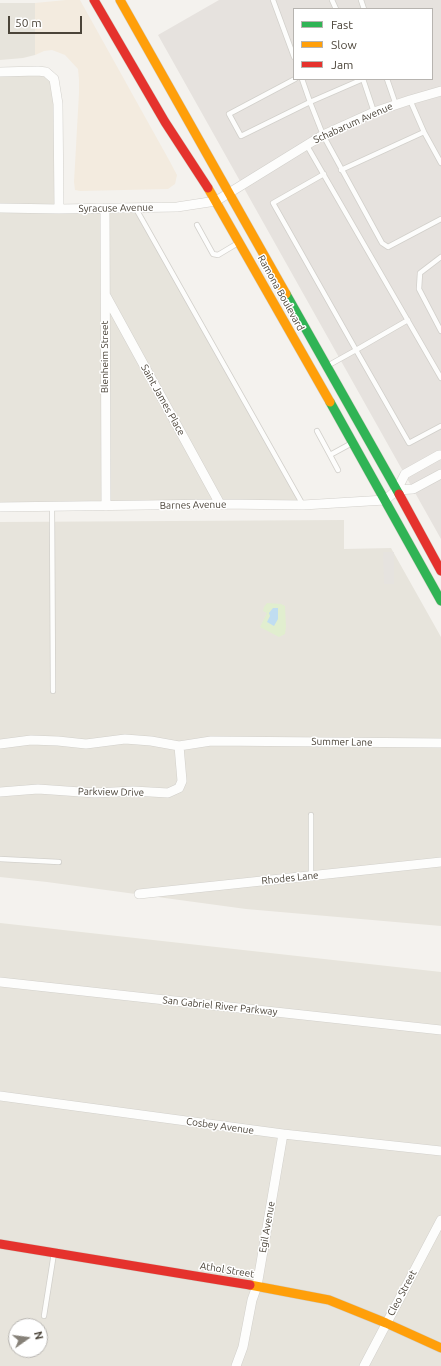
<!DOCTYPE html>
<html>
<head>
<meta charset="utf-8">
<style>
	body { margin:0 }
	#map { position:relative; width:441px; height:1366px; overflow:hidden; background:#f4f2ee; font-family:Ubuntu,sans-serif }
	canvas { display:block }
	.legend { position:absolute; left:293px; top:8px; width:140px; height:72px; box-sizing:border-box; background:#fff; border:1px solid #b7b4b0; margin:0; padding:5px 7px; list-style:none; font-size:12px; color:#4b4439 }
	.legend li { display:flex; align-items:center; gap:8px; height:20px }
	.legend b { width:20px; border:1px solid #b7b4b0 }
	.north { position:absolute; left:8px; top:1318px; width:40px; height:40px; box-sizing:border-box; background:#fff; border:1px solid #b7b4b0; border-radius:50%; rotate:76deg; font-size:11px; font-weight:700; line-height:16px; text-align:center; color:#4b4439 }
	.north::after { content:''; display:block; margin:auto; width:14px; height:18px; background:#868178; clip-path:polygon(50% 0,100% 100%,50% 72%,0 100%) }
	.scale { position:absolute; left:8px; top:16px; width:74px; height:18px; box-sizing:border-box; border:2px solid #4b4439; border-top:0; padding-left:5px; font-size:12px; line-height:14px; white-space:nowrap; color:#4b4439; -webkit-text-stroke:3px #fff; paint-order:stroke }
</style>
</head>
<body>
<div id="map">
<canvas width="441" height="1366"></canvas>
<ul class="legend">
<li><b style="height:5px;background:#30b455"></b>Fast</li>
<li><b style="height:5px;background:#ff9f0a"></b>Slow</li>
<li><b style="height:5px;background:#e5322d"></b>Jam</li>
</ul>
<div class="north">N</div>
<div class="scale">50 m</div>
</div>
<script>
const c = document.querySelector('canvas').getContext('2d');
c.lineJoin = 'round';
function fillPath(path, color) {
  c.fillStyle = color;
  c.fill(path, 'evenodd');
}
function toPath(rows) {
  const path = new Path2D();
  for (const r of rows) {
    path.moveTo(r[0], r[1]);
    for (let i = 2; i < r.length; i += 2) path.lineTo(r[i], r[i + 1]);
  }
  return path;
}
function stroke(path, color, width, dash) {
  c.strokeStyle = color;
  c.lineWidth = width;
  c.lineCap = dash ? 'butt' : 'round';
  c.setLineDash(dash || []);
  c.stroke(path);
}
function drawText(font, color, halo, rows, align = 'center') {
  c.font = font + ' Ubuntu,sans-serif';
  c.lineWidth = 3;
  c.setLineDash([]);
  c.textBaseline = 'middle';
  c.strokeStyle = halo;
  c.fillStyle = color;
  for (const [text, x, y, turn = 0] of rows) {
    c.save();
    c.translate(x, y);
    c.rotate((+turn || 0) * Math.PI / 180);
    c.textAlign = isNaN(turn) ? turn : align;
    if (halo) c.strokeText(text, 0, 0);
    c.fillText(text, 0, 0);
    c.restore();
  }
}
const residential = toPath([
	[0,3,35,3,35,55,23,58,0,60],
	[38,71,54,79,59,209,135,207,303,505,0,507,0,72],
	[344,520,344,549,391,548,441,637,441,926,246,909,47,882,0,877,0,522],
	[0,923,441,972,441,1366,0,1366],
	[16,1326,40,1326,40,1350,16,1350]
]);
const commercial = toPath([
	[66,0,80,0,169,160,177,175,175,184,168,189,80,191,75,190,74,182,79,93,79,80,78,69,65,55,52,50,44,51,35,55,35,3]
]);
const industrial = toPath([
	[219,0,441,0,441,539,158,35],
	[294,9,432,9,432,79,294,79]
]);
const green = toPath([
	[267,603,281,604,285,606,286,627,285,634,279,637,260,627,267,613,263,611,264,607]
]);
const parking = toPath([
	[383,552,394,552,394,584,384,584]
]);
const water = toPath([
	[273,608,278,608,278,619,274,626,267,622,270,616,269,613]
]);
const lane = toPath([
	[273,0,294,57],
	[332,0,336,9],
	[361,0,364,9],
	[295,79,229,114,241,136,310,102,323,135,382,243,388,247,441,219],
	[302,79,310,102,363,79],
	[363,79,374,112],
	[387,79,396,105],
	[410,100,424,132],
	[306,144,441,378],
	[341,170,424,132,441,163],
	[324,174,273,203,356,350,329,365],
	[135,207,303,505],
	[197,225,213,254,218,255,238,243],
	[441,257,420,273,419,289,441,331],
	[408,320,356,350,409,443,441,426],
	[317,431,330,455,352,443],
	[330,455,338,470],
	[52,507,53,691],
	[311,815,311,876],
	[0,859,59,862],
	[44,1316,54,1253]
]);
const street = toPath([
	[0,72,38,71,46,72,54,79,58,104,59,209],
	[0,208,59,209,177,207,216,201,323,135,374,112,410,100,441,91],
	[105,208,106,506],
	[106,296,220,504],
	[397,490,413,489,441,474],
	[0,507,220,504,303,505,385,500,397,490,405,474,439,455,441,455],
	[0,744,31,740,58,741,86,744,125,739,151,741,179,746,211,741,441,743],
	[0,792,38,789,95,793,133,791,168,793,179,788,182,781,179,746],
	[139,894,441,862],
	[0,982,441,1030],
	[0,1096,283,1134,441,1151],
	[236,1366,243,1347,252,1300,257,1286,283,1134],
	[364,1366,441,1220]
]);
const fast = toPath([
	[286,294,399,494],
	[330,402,441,601]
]);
const slow = toPath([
	[120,0,286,294],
	[208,188,330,402],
	[250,1285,329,1300,386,1323,441,1348]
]);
const jam = toPath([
	[94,0,165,122,208,188],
	[399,494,441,571],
	[0,1244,250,1285]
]);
const streetNames = [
	["Schabarum Avenue",353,123,-24],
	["Syracuse Avenue",116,208,-1],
	["Ramona Boulevard",281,293,61],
	["Blenheim Street",105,357,-90],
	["Saint James Place",163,400,61],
	["Barnes Avenue",193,505,-1],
	["Summer Lane",342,742,1],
	["Parkview Drive",111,792,1],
	["Rhodes Lane",290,878,-6],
	["San Gabriel River Parkway",220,1006,6],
	["Cosbey Avenue",220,1126,8],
	["Egil Avenue",267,1227,-80],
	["Athol Street",227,1270,9],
	["Cleo Street",402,1293,-62]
];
fillPath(residential, '#e7e4dc');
fillPath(commercial, '#f3ebdf');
fillPath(industrial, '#e6e2de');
fillPath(green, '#e1eecf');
fillPath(parking, '#e6e3df');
fillPath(water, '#c0ddf1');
stroke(lane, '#d2d0cb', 6);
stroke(street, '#d2d0cb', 10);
stroke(fast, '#d3cfc5', 10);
stroke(slow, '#d3cfc5', 10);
stroke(jam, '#d3cfc5', 10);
stroke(lane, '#fdfdfc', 4.5);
stroke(street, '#fdfdfc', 9);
stroke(fast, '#30b455', 9);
stroke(slow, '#ff9f0a', 9);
stroke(jam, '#e5322d', 9);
drawText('10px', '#4b4439', '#fff', streetNames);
</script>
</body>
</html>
